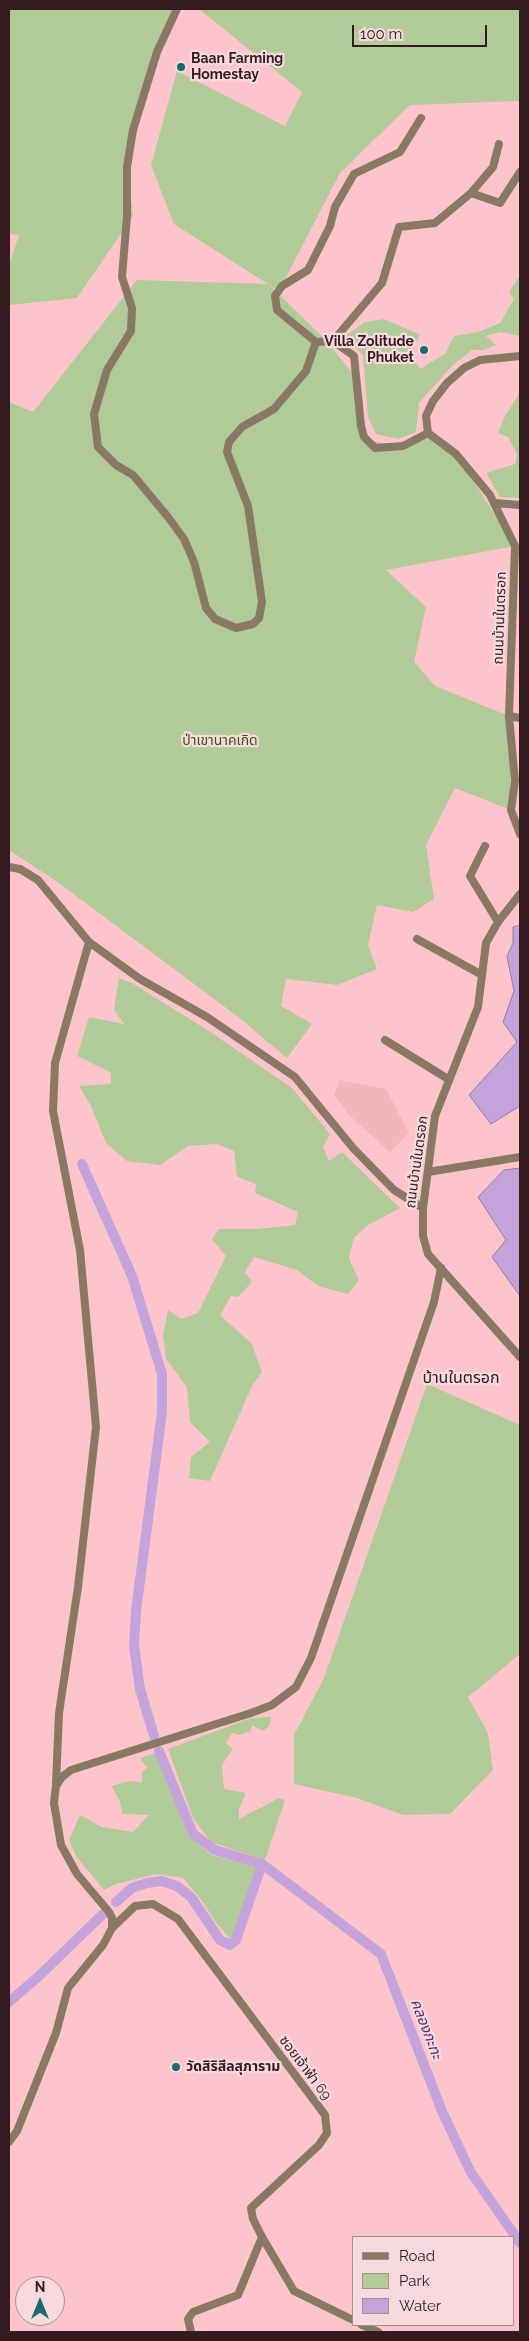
<!DOCTYPE html>
<html>
<head>
<meta charset="utf-8">
<style>
	body { margin:0 }
	#map { position:relative; width:529px; height:2341px; overflow:hidden; background:#fdc5cb; font-family:Raleway,sans-serif }
	canvas { display:block }
	.frame { position:absolute; inset:0; border:10px solid #341b1f; pointer-events:none }
	.legend { position:absolute; left:352px; top:2236px; width:162px; height:90px; box-sizing:border-box; background:#f7dadd; border:1px solid #a98e91; margin:0; padding:6px 9px; list-style:none; font-size:15px; color:#341b1f }
	.legend li { display:flex; align-items:center; gap:10px; height:25px }
	.legend b { width:25px; border:1px solid #a98e91 }
	.north { position:absolute; left:15px; top:2276px; width:50px; height:50px; box-sizing:border-box; background:#f7dadd; border:1px solid #a98e91; border-radius:50%; rotate:0deg; font-size:14px; font-weight:700; line-height:20px; text-align:center; color:#341b1f }
	.north::after { content:''; display:block; margin:auto; width:18px; height:22px; background:#1d6965; clip-path:polygon(50% 0,100% 100%,50% 72%,0 100%) }
	.scale { position:absolute; left:352px; top:25px; width:135px; height:22px; box-sizing:border-box; border:2px solid #341b1f; border-top:0; padding-left:6px; font-size:15px; line-height:18px; white-space:nowrap; color:#341b1f; -webkit-text-stroke:4px #f7dadd; paint-order:stroke }
</style>
</head>
<body>
<div id="map">
<canvas width="529" height="2341"></canvas>
<div class="frame"></div>
<ul class="legend">
<li><b style="height:6px;background:#897864"></b>Road</li>
<li><b style="height:14px;background:#b0cb98"></b>Park</li>
<li><b style="height:14px;background:#c4a3db"></b>Water</li>
</ul>
<div class="north">N</div>
<div class="scale">100 m</div>
</div>
<script>
const c = document.querySelector('canvas').getContext('2d');
c.lineJoin = 'round';
function fillPath(path, color) {
  c.fillStyle = color;
  c.fill(path, 'evenodd');
}
function toPath(rows) {
  const path = new Path2D();
  for (const r of rows) {
    path.moveTo(r[0], r[1]);
    for (let i = 2; i < r.length; i += 2) path.lineTo(r[i], r[i + 1]);
  }
  return path;
}
function stroke(path, color, width, dash) {
  c.strokeStyle = color;
  c.lineWidth = width;
  c.lineCap = dash ? 'butt' : 'round';
  c.setLineDash(dash || []);
  c.stroke(path);
}
function drawText(font, color, halo, rows, align = 'center') {
  c.font = font + ' Raleway,"Noto Sans Thai",sans-serif';
  c.lineWidth = 4.5;
  c.setLineDash([]);
  c.textBaseline = 'middle';
  c.strokeStyle = halo;
  c.fillStyle = color;
  for (const [text, x, y, turn = 0] of rows) {
    c.save();
    c.translate(x, y);
    c.rotate((+turn || 0) * Math.PI / 180);
    c.textAlign = isNaN(turn) ? turn : align;
    if (halo) c.strokeText(text, 0, 0);
    c.fillText(text, 0, 0);
    c.restore();
  }
}
const built = toPath([
	[339,1080,386,1089,409,1133,390,1152,349,1115,334,1095]
]);
const green = toPath([
	[9,9,177,9,157,52,127,167,133,216,77,298,9,305,9,265,19,235,9,234],
	[199,9,520,9,520,101,410,105,340,173,279,291,269,285,326,340,353,374,368,439,396,447,431,436,456,454,515,546,386,570,426,607,414,662,435,686,509,716,511,810,455,788,426,845,434,899,413,912,377,905,368,945,377,969,337,985,286,979,281,1006,312,1024,287,1058,237,1016,56,881,9,850,9,402,33,412,137,280,268,284,174,224,151,165,177,71,285,126,302,92],
	[520,275,520,336,500,332,486,336,496,345,484,350,472,350,453,365,419,403,416,432,398,439,376,434,368,417,363,355,344,337,365,322,384,319,420,335,409,352,420,369,445,354,454,336,478,332,500,323,514,299,509,292],
	[520,392,520,498,500,497,486,473,515,464,517,454,508,437,498,433,505,416],
	[119,978,132,983,209,1031,292,1088,330,1134,323,1147,329,1161,342,1152,400,1208,368,1225,354,1238,349,1258,359,1281,348,1294,318,1286,297,1270,254,1257,245,1272,252,1282,238,1297,231,1296,220,1315,252,1344,262,1372,252,1386,210,1481,189,1478,191,1457,210,1442,190,1422,187,1387,166,1359,163,1336,168,1310,181,1319,198,1313,226,1256,212,1239,219,1229,257,1229,295,1225,298,1212,255,1193,256,1184,237,1177,234,1151,217,1144,188,1146,160,1165,127,1161,106,1143,90,1104,79,1086,111,1084,111,1073,77,1056,89,1017,124,1024,114,1010],
	[427,1384,520,1425,520,1654,468,1697,488,1733,493,1770,450,1814,403,1815,357,1798,294,1784,294,1735,324,1678],
	[271,1717,269,1726,263,1731,252,1725,251,1731,240,1735,232,1733,226,1743,233,1749,222,1765,224,1789,246,1793,239,1809,239,1819,279,1798,285,1800,265,1860,211,1842,193,1818,168,1749,251,1718],
	[155,1753,188,1836,212,1855,256,1867,233,1936,230,1939,215,1921,203,1902,183,1878,156,1874,116,1884,104,1890,76,1856,69,1840,80,1815,102,1827,133,1832,149,1815,122,1814,120,1801,111,1786,130,1781,142,1783,142,1772,147,1768,140,1758]
]);
const water = toPath([
	[520,925,520,1106,491,1124,469,1095,517,1042,503,1022,514,991,507,956,513,943,513,927,520,925],
	[520,1168,520,1296,492,1257,506,1240,478,1197,504,1170,520,1168]
]);
const canal = toPath([
	[82,1164,132,1276,162,1374,162,1412,136,1611,134,1646,140,1689,154,1736],
	[159,1751,193,1834,215,1850,262,1864,381,1954,442,2111,470,2171,520,2243],
	[116,1902,132,1888,147,1883,162,1881,177,1886,191,1897,220,1940,230,1945,236,1940,262,1864],
	[9,2002,39,1976,102,1915]
]);
const minor = toPath([
	[177,9,157,52,133,130,127,167,127,216,122,277,132,308,131,331,107,370,94,414,98,447,116,465,133,475,168,517,184,539,194,562,206,608,215,619,236,628,253,624,259,618,262,602,248,506,227,452,229,442,242,427,274,409,306,371,316,342,333,341,354,356,361,426,364,437,375,448,403,446,428,433],
	[471,193,500,203,520,172],
	[333,341,382,283,399,227,435,223,471,193,493,167,499,144],
	[316,342,277,310,275,296,282,286,308,270,330,226,335,207,354,174,400,152,421,118],
	[428,433,456,454,490,495,515,546,509,716,515,781,511,810,520,834],
	[428,433,426,416,433,401,447,383,464,368,480,360,520,356],
	[494,503,520,505],
	[509,716,520,718],
	[485,846,470,876,498,922],
	[9,867,20,869,38,880,89,942,140,979,207,1017,295,1077,353,1148,394,1190,423,1208],
	[520,894,498,922,486,943,478,1007,435,1116,423,1208,423,1236,428,1254,520,1357],
	[417,939,482,975],
	[385,1040,448,1079],
	[428,1172,520,1157],
	[56,1784,59,1713,78,1587,96,1427,80,1250,53,1111,55,1063,89,942],
	[112,1928,135,1906,153,1904,178,1919,325,2115,327,2133,319,2145,251,2208,253,2219,262,2237,294,2291,353,2320],
	[9,2142,17,2131,56,2033,68,1988,103,1945,112,1928,112,1918,109,1912,77,1874,61,1845,54,1803,56,1786,62,1777,71,1770,251,1713,272,1705,296,1687,311,1658,434,1302,441,1268],
	[362,2325,378,2332],
	[191,2332,188,2319,193,2312,238,2295,262,2237]
]);
const markers = [
	[181,67,5,"#1d6965"],
	[424,350,5,"#1d6965"],
	[176,2067,5,"#1d6965"]
];
const poiNames = [
	["Baan Farming",191,59],
	["Homestay",191,75],
	["Villa Zolitude",414,342,"right"],
	["Phuket",414,358,"right"],
	["วัดสิริสีลสุภาราม",186,2067]
];
const streetNames = [
	["ถนนบ้านในตรอก",500,618,-88],
	["ถนนบ้านในตรอก",417,1162,-82],
	["ซอยเจ้าฟ้า 69",305,2068,53]
];
const parkNames = [
	["ป่าเขานาคเกิด",220,741]
];
const waterNames = [
	["คลองกะทะ",426,2029,69]
];
const quarterNames = [
	["บ้านในตรอก",461,1378]
];
fillPath(built, '#f1b5bb');
fillPath(green, '#b0cb98');
fillPath(water, '#c4a3db');
stroke(water, '#997aa3', 1);
stroke(canal, '#c4a3db', 10);
stroke(minor, '#897864', 8);
for (const [x, y, r, color] of markers) {
  const dot = new Path2D();
  dot.arc(x, y, r, 0, 2 * Math.PI);
  c.fillStyle = color;
  c.fill(dot);
  stroke(dot, '#f7dadd', 2);
}
drawText('bold 14px', '#341b1f', '#f7dadd', poiNames, 'left');
drawText('14px', '#341b1f', '#f7dadd', streetNames);
drawText('14px', '#385417', '#f7dadd', parkNames);
drawText('italic 15px', '#582e72', '#f7dadd', waterNames);
drawText('16px', '#341b1f', '#f7dadd', quarterNames);
</script>
</body>
</html>
